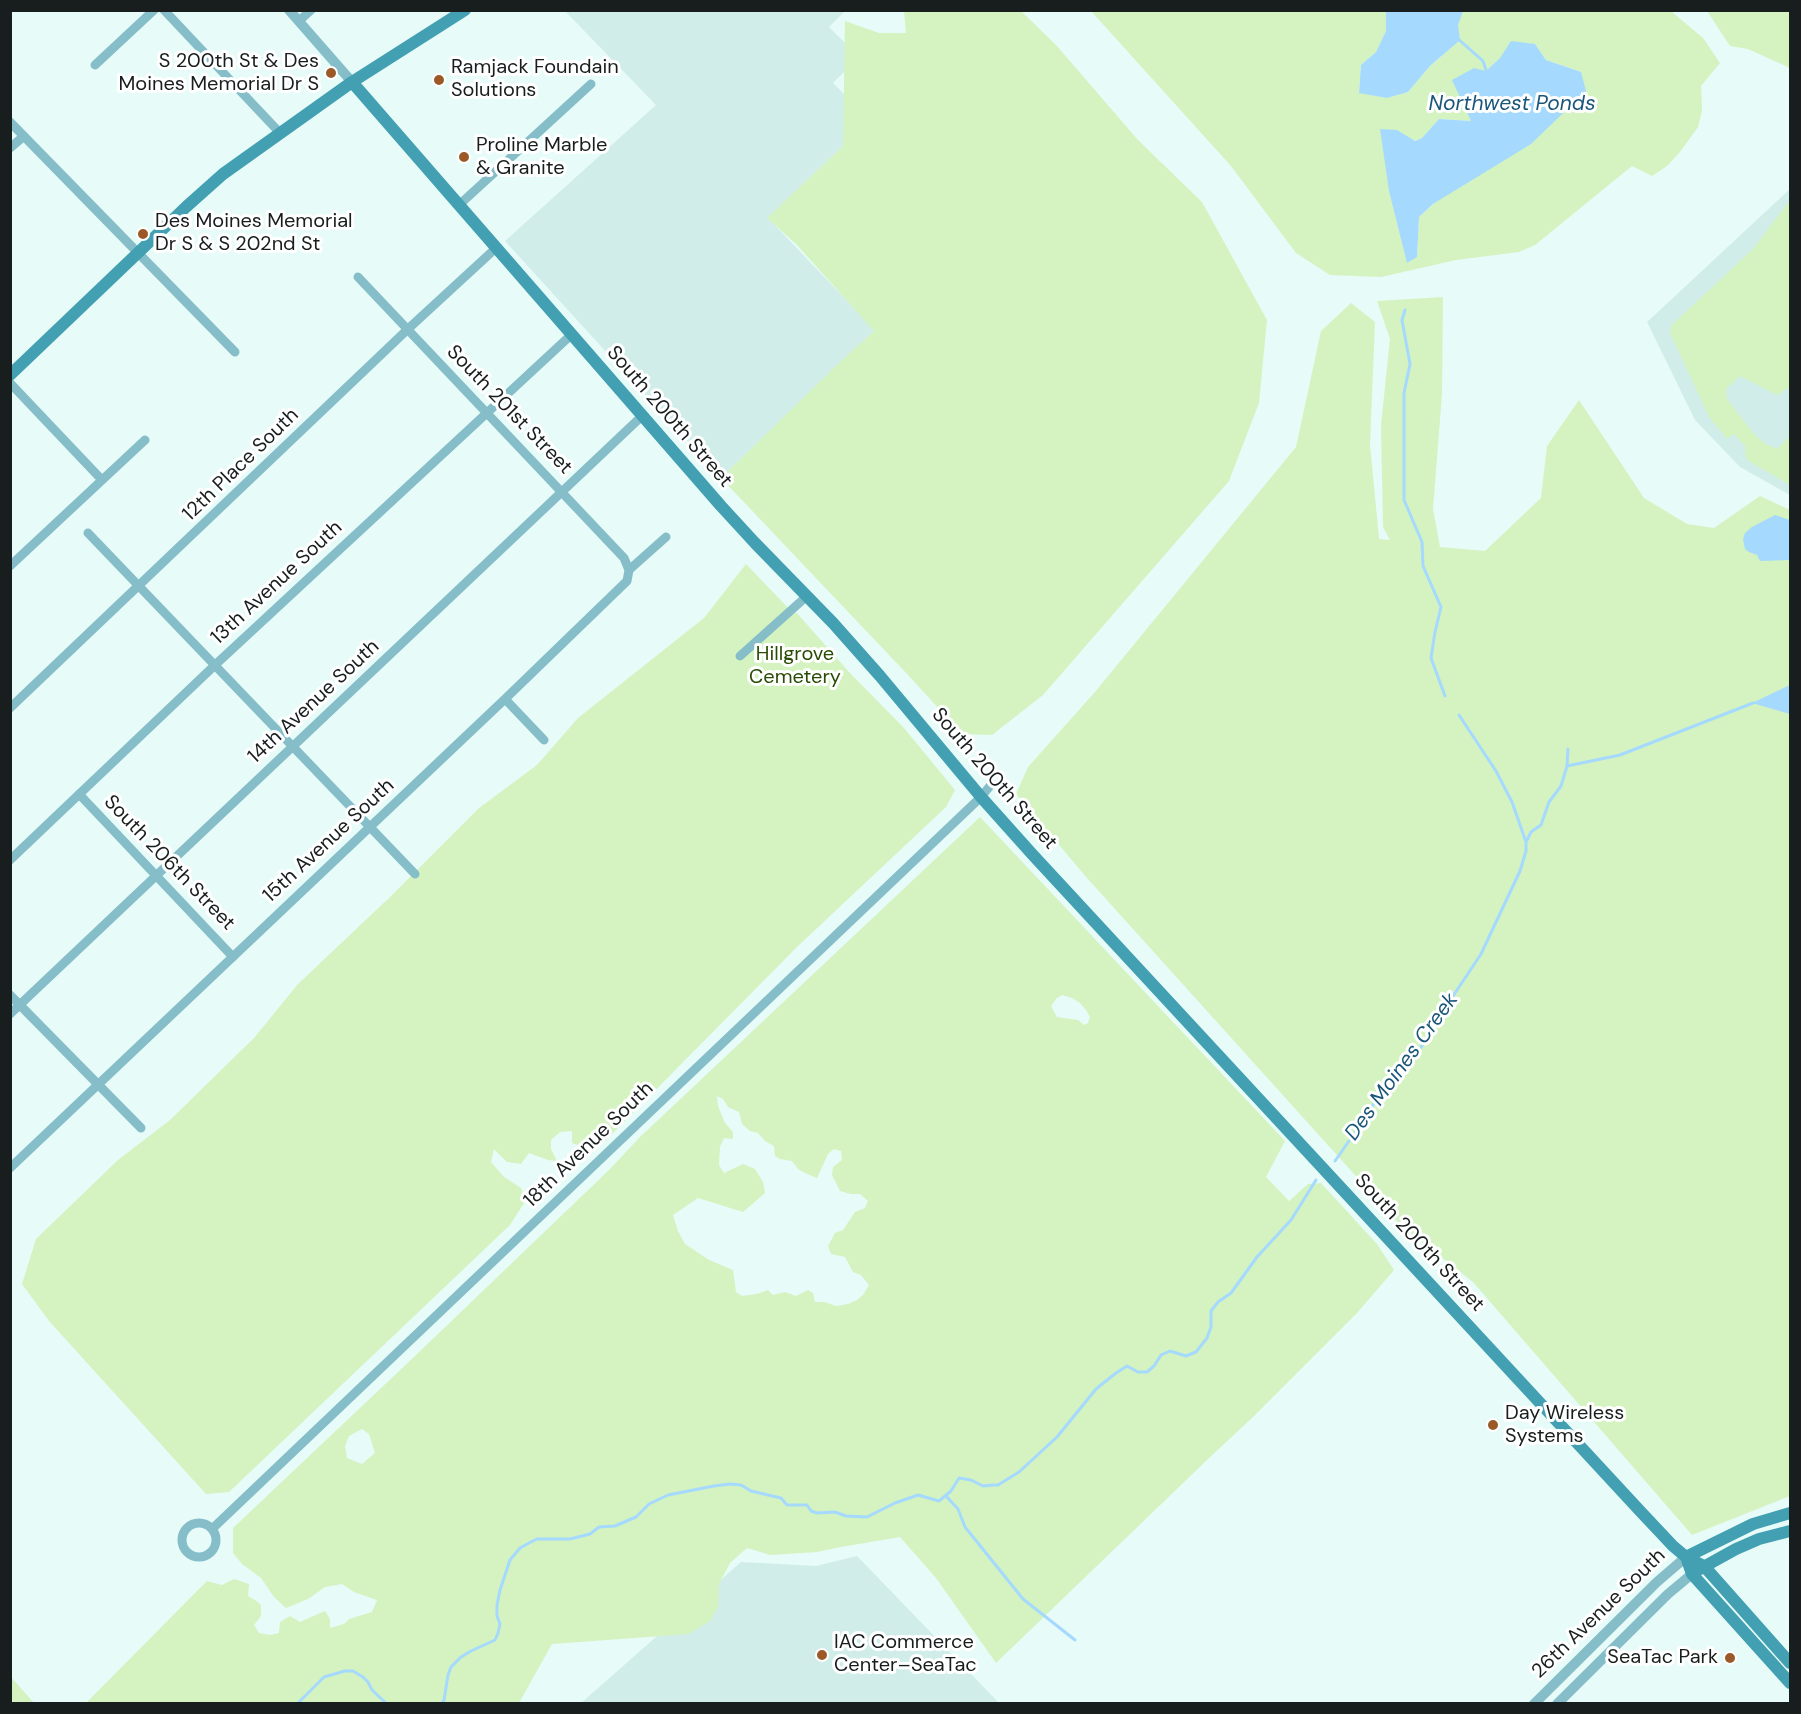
<!DOCTYPE html>
<html>
<head>
<meta charset="utf-8">
<style>
	body { margin:0 }
	#map { position:relative; width:1801px; height:1714px; overflow:hidden; background:#e7fbf8; font-family:"DM Sans",sans-serif }
	canvas { display:block }
	.frame { position:absolute; inset:0; border:12px solid #171e1d; pointer-events:none }
</style>
</head>
<body>
<div id="map">
<canvas width="1801" height="1714"></canvas>
<div class="frame"></div>
</div>
<script>
const c = document.querySelector('canvas').getContext('2d');
c.lineJoin = 'round';
function fillPath(path, color) {
  c.fillStyle = color;
  c.fill(path, 'evenodd');
}
function toPath(rows) {
  const path = new Path2D();
  for (const r of rows) {
    if (r.length === 3) {
      path.moveTo(r[0] + r[2], r[1]);
      path.arc(r[0], r[1], r[2], 0, 2 * Math.PI);
      continue;
    }
    path.moveTo(r[0], r[1]);
    for (let i = 2; i < r.length; i += 2) path.lineTo(r[i], r[i + 1]);
  }
  return path;
}
function stroke(path, color, width, dash) {
  c.strokeStyle = color;
  c.lineWidth = width;
  c.lineCap = dash ? 'butt' : 'round';
  c.setLineDash(dash || []);
  c.stroke(path);
}
function drawText(font, color, halo, rows, align = 'center') {
  c.font = font + ' "DM Sans",sans-serif';
  c.lineWidth = 6;
  c.setLineDash([]);
  c.textBaseline = 'middle';
  c.strokeStyle = halo;
  c.fillStyle = color;
  for (const [text, x, y, turn = 0] of rows) {
    c.save();
    c.translate(x, y);
    c.rotate((+turn || 0) * Math.PI / 180);
    c.textAlign = isNaN(turn) ? turn : align;
    if (halo) c.strokeText(text, 0, 0);
    c.fillText(text, 0, 0);
    c.restore();
  }
}
const built = toPath([
	[843,10,844,12,829,27,859,57,833,83,850,100,843,146,768,218,875,330,721,478,505,241,656,105,565,11],
	[1790,189,1790,495,1740,467,1695,420,1647,322],
	[857,1556,999,1703,580,1704,741,1562,816,1566]
]);
const green = toPath([
	[904,11,1021,11,1056,45,1138,140,1202,202,1267,320,1259,403,1229,481,1043,695,992,735,962,734,908,675,721,478,841,361,874,331,797,245,767,218,843,146,845,21,879,33,906,33],
	[1091,11,1386,11,1386,31,1376,52,1361,65,1359,92,1387,98,1408,92,1430,66,1442,56,1463,11,1671,11,1703,38,1720,63,1701,86,1702,111,1698,127,1680,152,1667,166,1652,176,1632,166,1535,245,1519,252,1456,260,1381,277,1330,275,1296,253,1231,166],
	[1535,44,1546,60,1581,72,1419,217,1417,257,1414,141,1422,138,1439,119,1471,121,1486,71,1500,58],
	[1707,11,1790,11,1790,68,1748,49,1730,46],
	[1790,200,1790,387,1777,395,1740,376,1726,389,1727,399,1754,434,1764,443,1777,449,1790,436,1790,485,1750,462,1746,458,1745,446,1734,434,1727,439,1709,417,1670,333,1671,326,1675,322,1753,249],
	[1443,297,1442,394,1433,509,1440,547,1485,551,1541,498,1547,446,1579,400,1644,498,1687,524,1714,528,1760,496,1790,510,1790,1496,1692,1535,1473,1282,1400,1225,1087,878,1016,794,1028,767,1095,692,1296,447,1321,331,1351,303,1375,322,1370,444,1379,539,1390,540,1383,527,1381,425,1390,339,1377,301],
	[746,564,794,614,796,612,849,672,904,728,955,790,946,807,798,946,601,1145,586,1143,578,1145,572,1143,572,1131,560,1132,551,1140,551,1149,557,1161,548,1160,529,1153,521,1164,507,1162,494,1149,491,1162,504,1177,521,1188,526,1200,510,1225,229,1492,206,1494,49,1321,22,1284,36,1239,118,1160,170,1120,254,1038,298,984,389,898,479,808,537,765,578,718,704,618],
	[980,817,1285,1141,1266,1177,1289,1201,1308,1184,1321,1183,1377,1244,1394,1270,1357,1313,1253,1417,1207,1460,996,1663,936,1578,900,1537,841,1547,817,1552,770,1555,747,1548,730,1563,719,1584,718,1607,710,1621,689,1634,552,1644,519,1703,86,1703,207,1581,222,1585,234,1579,249,1584,248,1596,255,1600,261,1605,261,1616,254,1625,259,1633,270,1635,279,1633,280,1622,290,1616,300,1622,325,1611,330,1619,330,1628,344,1624,349,1619,372,1612,377,1600,354,1592,342,1584,325,1587,308,1599,286,1608,274,1597,261,1578,242,1564,233,1553,233,1528,415,1356,609,1170,639,1138],
	[1062,995,1072,998,1080,1003,1086,1010,1090,1017,1088,1023,1084,1025,1078,1020,1057,1017,1051,1006,1057,998],
	[717,1096,723,1099,728,1107,739,1112,742,1124,750,1131,758,1133,765,1141,774,1146,775,1156,780,1159,792,1161,798,1169,805,1173,817,1178,828,1154,834,1149,841,1151,842,1160,833,1167,832,1175,840,1191,851,1194,860,1194,868,1201,865,1208,855,1212,843,1230,835,1233,828,1246,831,1254,845,1257,853,1272,861,1275,869,1285,863,1295,857,1300,848,1304,836,1306,824,1302,815,1302,813,1293,808,1290,796,1296,785,1292,773,1295,768,1290,757,1294,742,1296,736,1292,733,1270,709,1260,685,1244,678,1231,673,1215,698,1198,743,1212,765,1193,763,1182,755,1169,743,1164,724,1173,719,1165,720,1147,724,1138,733,1139,733,1132,725,1123,718,1106],
	[362,1429,369,1434,375,1453,362,1464,347,1458,345,1446,349,1436],
	[11,1677,34,1703,11,1703]
]);
const water = toPath([
	[1386,11,1463,11,1458,25,1460,40,1430,66,1408,92,1387,98,1359,93,1361,65,1376,52,1386,31],
	[1511,41,1535,44,1546,60,1581,72,1586,91,1531,144,1433,204,1419,217,1417,257,1407,263,1389,191,1380,129,1397,130,1415,141,1422,138,1439,119,1471,121,1452,80,1474,68,1486,71,1500,58],
	[1775,515,1790,520,1790,560,1760,561,1757,555,1749,552,1745,549,1743,539,1745,533,1752,527],
	[1790,685,1790,714,1752,703]
]);
const stream = toPath([
	[1457,38,1483,61,1487,73],
	[1405,310,1402,320,1410,364,1404,393,1404,500,1422,542,1423,566,1441,607,1435,632,1431,658,1445,696],
	[1459,715,1496,771,1512,802,1526,842],
	[1567,766,1620,755,1753,703],
	[1335,1161,1370,1111,1380,1091,1413,1058,1429,1036,1441,1014,1481,954,1520,871,1526,851,1526,842,1531,832,1541,825,1549,802,1561,786,1567,766,1568,749],
	[946,1496,958,1509,965,1527,1023,1599,1075,1640],
	[297,1704,324,1677,345,1671,353,1671,363,1677,368,1682,372,1690,387,1704],
	[442,1704,444,1700,448,1675,451,1667,461,1657,471,1651,495,1640,498,1633,500,1624,497,1616,497,1605,500,1590,510,1560,520,1548,529,1543,537,1539,570,1539,590,1534,599,1527,615,1526,636,1517,649,1504,668,1495,714,1486,730,1484,741,1485,751,1491,781,1498,787,1505,807,1505,811,1511,817,1513,835,1512,846,1516,867,1517,895,1503,918,1495,939,1501,951,1491,959,1478,971,1480,983,1486,993,1485,998,1485,1019,1472,1057,1437,1096,1389,1116,1373,1127,1366,1138,1372,1147,1372,1154,1366,1161,1355,1170,1351,1186,1356,1196,1352,1207,1338,1211,1327,1211,1311,1218,1302,1231,1293,1257,1257,1291,1220,1316,1180]
]);
const minor = toPath([
	[164,10,280,133],
	[299,21,311,10],
	[95,65,154,10],
	[10,122,235,352],
	[10,148,24,136],
	[459,205,591,84],
	[358,277,624,558,629,570],
	[10,383,102,480],
	[88,533,415,874],
	[10,566,145,440],
	[740,656,807,596],
	[505,699,544,740],
	[10,708,408,329,496,248],
	[79,794,233,957],
	[10,860,214,666,571,335],
	[10,995,141,1128],
	[10,1014,642,416],
	[10,1168,505,699,627,581,629,570,666,537],
	[199,1540,17],
	[212,1529,981,797,990,786]
]);
const tertiary = toPath([
	[289,10,352,82],
	[1534,1704,1657,1582,1686,1557],
	[1557,1704,1668,1594,1692,1574]
]);
const secondary = toPath([
	[352,82,721,506,755,543,833,623,880,676,981,797,1032,854,1641,1512,1673,1546,1686,1557,1704,1566,1790,1663],
	[10,375,186,207,223,174,352,82,465,10],
	[1686,1557,1692,1574,1790,1683],
	[1686,1557,1753,1524,1790,1513],
	[1698,1570,1736,1549,1759,1539,1790,1531]
]);
const markers = [
	[331,73,6,"#9b5927"],
	[439,80,6,"#9b5927"],
	[464,157,6,"#9b5927"],
	[143,234,6,"#9b5927"],
	[1493,1425,6,"#9b5927"],
	[822,1655,6,"#9b5927"],
	[1730,1658,6,"#9b5927"]
];
const poiNames = [
	["S 200th St & Des",319,62,"right"],
	["Moines Memorial Dr S",319,85,"right"],
	["Ramjack Foundain",451,68],
	["Solutions",451,91],
	["Proline Marble",476,146],
	["& Granite",476,169],
	["Des Moines Memorial",155,222],
	["Dr S & S 202nd St",155,245],
	["Day Wireless",1505,1414],
	["Systems",1505,1437],
	["IAC Commerce",834,1643],
	["Center–SeaTac",834,1666],
	["SeaTac Park",1718,1658,"right"]
];
const streetNames = [
	["South 201st Street",509,410,46],
	["South 200th Street",669,417,49],
	["12th Place South",241,465,-44],
	["13th Avenue South",277,583,-43],
	["14th Avenue South",314,702,-43],
	["South 200th Street",994,779,49],
	["15th Avenue South",329,841,-43],
	["South 206th Street",169,863,46],
	["18th Avenue South",589,1145,-44],
	["South 200th Street",1419,1243,47],
	["26th Avenue South",1599,1614,-44]
];
const parkNames = [
	["Hillgrove",795,655],
	["Cemetery",795,678]
];
const waterNames = [
	["Northwest Ponds",1512,104],
	["Des Moines Creek",1402,1067,-54]
];
fillPath(built, '#d1ede9');
fillPath(green, '#d4f3c1');
fillPath(water, '#a5d9fe');
stroke(stream, '#a5d9fe', 3);
stroke(minor, '#85bdc9', 9);
stroke(tertiary, '#85bdc9', 10);
stroke(secondary, '#42a0b2', 12);
for (const [x, y, r, color] of markers) {
  const dot = new Path2D();
  dot.arc(x, y, r, 0, 2 * Math.PI);
  c.fillStyle = color;
  c.fill(dot);
  stroke(dot, '#fff', 2);
}
drawText('20px', '#171e1d', '#fff', poiNames, 'left');
drawText('20px', '#171e1d', '#fff', streetNames);
drawText('20px', '#284c04', '#fff', parkNames);
drawText('italic 21px', '#1a5679', '#fff', waterNames);
</script>
</body>
</html>
